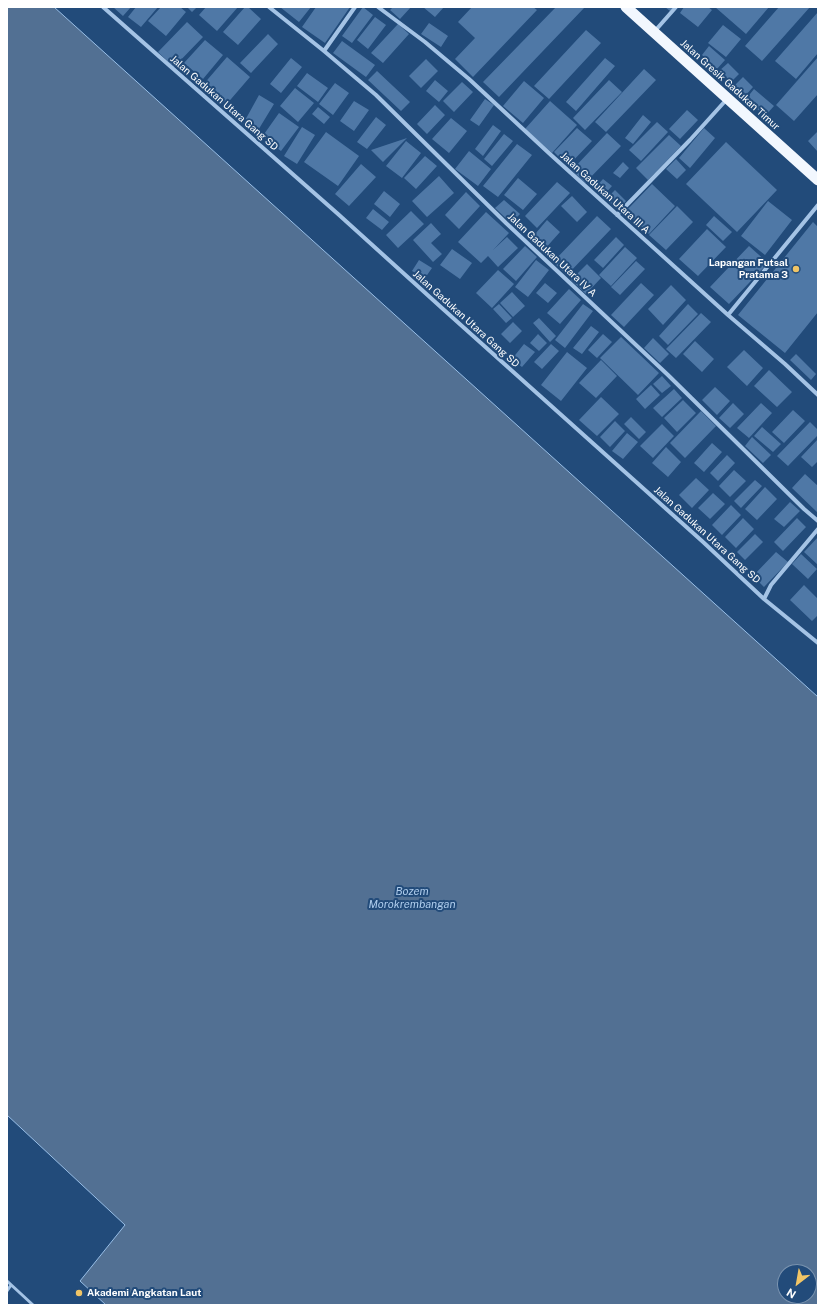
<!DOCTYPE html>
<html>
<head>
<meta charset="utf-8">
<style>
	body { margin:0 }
	#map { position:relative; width:825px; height:1312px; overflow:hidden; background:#224b7a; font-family:"Public Sans",sans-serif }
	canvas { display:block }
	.frame { position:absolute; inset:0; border:8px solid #fff; pointer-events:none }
	.north { position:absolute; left:777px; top:1264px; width:40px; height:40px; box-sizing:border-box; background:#224b7a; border:1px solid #7a93af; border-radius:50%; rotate:211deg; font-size:11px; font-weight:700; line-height:16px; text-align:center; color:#fff }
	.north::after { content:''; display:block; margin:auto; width:14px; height:18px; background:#f1c566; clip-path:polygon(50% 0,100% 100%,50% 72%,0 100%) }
</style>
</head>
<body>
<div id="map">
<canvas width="825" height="1312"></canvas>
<div class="frame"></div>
<div class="north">N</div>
</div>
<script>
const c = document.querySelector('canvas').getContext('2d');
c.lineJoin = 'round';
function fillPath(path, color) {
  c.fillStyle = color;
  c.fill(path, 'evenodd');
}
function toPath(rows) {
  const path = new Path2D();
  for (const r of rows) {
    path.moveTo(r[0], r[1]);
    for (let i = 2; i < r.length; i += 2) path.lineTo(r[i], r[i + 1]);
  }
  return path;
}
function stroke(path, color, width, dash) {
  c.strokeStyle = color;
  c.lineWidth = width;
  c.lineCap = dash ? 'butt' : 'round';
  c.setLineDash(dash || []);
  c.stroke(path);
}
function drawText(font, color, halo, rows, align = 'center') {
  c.font = font + ' "Public Sans",sans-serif';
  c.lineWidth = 4;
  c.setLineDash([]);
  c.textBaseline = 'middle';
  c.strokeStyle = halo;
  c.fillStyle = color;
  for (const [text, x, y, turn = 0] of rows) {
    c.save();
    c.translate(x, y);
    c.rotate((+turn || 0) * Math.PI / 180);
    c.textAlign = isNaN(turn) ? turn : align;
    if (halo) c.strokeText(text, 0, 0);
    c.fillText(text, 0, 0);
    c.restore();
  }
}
const water = toPath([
	[7,7,54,7,818,697,818,1305,106,1305,80,1281,125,1225,7,1115,7,7],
	[785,1272,809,1272,809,1296,785,1296,785,1272]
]);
const building = toPath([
	[113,7,131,7,123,16],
	[136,7,158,7,141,27,128,17],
	[161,7,180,7,186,12,166,36,148,21],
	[187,7,197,7,192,12],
	[206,7,238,7,217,31,199,15],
	[245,7,248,7,261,19,238,45,223,32],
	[280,7,311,7,299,22],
	[316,7,350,7,325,43,302,27],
	[363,7,373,15,352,43,342,36],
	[393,7,411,7,400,19,390,10],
	[423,7,444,7,435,17],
	[472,7,533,7,537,10,473,77,455,59,475,38,458,22],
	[556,7,585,7,499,97,483,82],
	[665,7,674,7,670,11],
	[684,7,708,7,712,10,698,27,680,13],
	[715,7,769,7,746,34],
	[779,7,810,7,762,61,745,46],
	[818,12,818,53,796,79,775,61],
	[375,17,386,25,368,49,357,40],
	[187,22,203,37,174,67,158,52],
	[429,23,448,36,441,47,421,34],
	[398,24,409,34,383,63,371,53],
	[723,25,741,39,726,57,708,43],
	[586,30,601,43,549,99,534,86],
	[268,34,278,44,251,73,240,63],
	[205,40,223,55,203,79,184,63],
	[342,41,375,65,366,77,333,53],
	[709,46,725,60,717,69,702,55],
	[227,57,250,77,225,106,202,86],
	[818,57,818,94,794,121,776,105],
	[291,58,302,67,281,93,270,84],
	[605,58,615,66,576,111,566,102],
	[426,59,438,71,421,88,409,76],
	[728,63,739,74,731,82,719,71],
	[644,69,656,80,606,132,595,122],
	[377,71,410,102,401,111,368,80],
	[307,73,328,88,318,102,297,86],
	[743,77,753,87,745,96,734,86],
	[435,80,448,91,439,102,426,91],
	[609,80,622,92,585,130,573,118],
	[524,81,544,98,523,123,503,106],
	[462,82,473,92,454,112,443,101],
	[335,83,349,93,333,115,319,104],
	[295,88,314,103,298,122,280,106],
	[754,89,774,106,765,116,746,99],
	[259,95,274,104,257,132,243,124],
	[485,99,494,105,479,126,470,120],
	[354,101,369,110,354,131,340,121],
	[550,101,577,125,552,153,525,129],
	[435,105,445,115,427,134,417,124],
	[318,107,330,117,324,124,312,114],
	[687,110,698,120,680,139,669,129],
	[279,113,299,127,281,151,262,137],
	[643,115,651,122,633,144,625,138],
	[376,117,386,125,367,149,357,142],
	[451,118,467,131,449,153,432,139],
	[657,122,668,132,641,161,629,150],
	[493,125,501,131,483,156,475,149],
	[302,127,315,135,297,164,284,156],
	[577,128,592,141,568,166,554,152],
	[704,128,715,138,690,168,679,158],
	[818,131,818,152,808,141],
	[326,132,359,156,338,186,304,162],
	[607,133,621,146,585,183,572,170],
	[504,134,513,141,492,166,484,159],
	[669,135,681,146,648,180,636,168],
	[407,138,383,162,371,150],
	[406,141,421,153,402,178,386,166],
	[726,142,777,190,737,232,686,184],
	[517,144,532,155,498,197,483,186],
	[469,151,491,169,478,186,455,169],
	[425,156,437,166,416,189,404,178],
	[676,159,686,170,677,179,666,169],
	[623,162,629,168,620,178,613,173],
	[361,164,376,177,349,206,335,194],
	[439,176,454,193,427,217,412,201],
	[518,178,537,194,523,210,504,195],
	[603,179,612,186,603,196,595,188],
	[557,182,570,193,537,228,525,216],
	[652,184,675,206,649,234,625,212],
	[615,190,626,201,618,210,606,199],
	[384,191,400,204,390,217,374,204],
	[466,192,480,206,459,229,445,215],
	[572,196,587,212,577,222,561,206],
	[504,200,520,214,511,223,495,208],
	[768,201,792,220,765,255,741,236],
	[677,206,693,222,666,250,649,235],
	[373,209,389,222,382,230,366,218],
	[411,211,424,224,398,248,386,235],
	[486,212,509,233,493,250,507,237,518,248,498,267,488,256,481,263,458,242],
	[597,216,611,229,567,275,553,262],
	[714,216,732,232,723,241,706,225],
	[547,220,560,232,543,251,530,240],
	[813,222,818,227,818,312,785,353,738,315],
	[431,223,441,234,431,243,442,254,433,262,413,240],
	[707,229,726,247,698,276,679,259],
	[616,237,624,245,603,268,594,260],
	[525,246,537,257,516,281,503,269],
	[749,246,768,263,729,304,710,287],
	[625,247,637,258,611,286,599,275],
	[452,249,472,263,460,279,440,265],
	[419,260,432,268,425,278,412,271],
	[536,260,549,270,528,297,515,287],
	[636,261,645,269,620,295,611,287],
	[587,264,601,278,586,294,571,280],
	[498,270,514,284,492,308,476,293],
	[545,283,557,293,548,303,536,293],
	[641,283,654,295,624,327,611,315],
	[671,285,686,300,663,325,648,309],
	[569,289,581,300,560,324,547,313],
	[512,292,525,306,513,317,500,303],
	[499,304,512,318,506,323,493,309],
	[583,304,593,311,565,348,555,340],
	[688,304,698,314,668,345,659,336],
	[701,313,711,322,676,358,666,349],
	[539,318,556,336,550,342,533,323],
	[513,322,522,331,510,343,501,334],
	[591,326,599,332,582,354,573,348],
	[538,334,547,343,539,351,530,343],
	[603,334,612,342,597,358,588,350],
	[621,337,659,373,638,395,600,358],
	[653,338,669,354,660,363,644,348],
	[695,341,714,359,702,372,683,354],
	[524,344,535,352,522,367,512,359],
	[551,344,559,351,542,369,534,362],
	[744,350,763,368,747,386,727,367],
	[567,352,587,368,561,401,541,385],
	[796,354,816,374,811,380,790,360],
	[601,360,617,376,596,398,579,383],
	[769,370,792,392,777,407,754,386],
	[662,376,671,386,662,393,653,384],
	[651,385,660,395,645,409,636,399],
	[715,387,730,401,717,415,702,400],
	[674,389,682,398,662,417,653,408],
	[601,397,619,414,597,436,579,420],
	[683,400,696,413,677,432,664,418],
	[733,403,744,414,730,428,719,418],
	[761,403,772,413,749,438,737,428],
	[793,410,805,421,784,443,772,432],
	[701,411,716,426,685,458,670,443],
	[631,417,646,432,639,439,624,424],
	[615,421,625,431,610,447,600,437],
	[810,422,818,430,818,435,788,466,777,456],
	[662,424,674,436,653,458,640,446],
	[762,427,781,444,773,452,754,436],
	[627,433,638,442,623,459,612,451],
	[752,437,771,455,763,463,745,446],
	[818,439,818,461,812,467,801,457],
	[712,443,722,452,704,472,694,463],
	[666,447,681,462,668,477,652,463],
	[727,455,735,463,718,481,710,473],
	[734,470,746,481,730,497,719,486],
	[805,474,818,486,818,513,792,488],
	[696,478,709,490,692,508,679,495],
	[755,480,762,486,741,508,734,501],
	[765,487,777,499,757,520,745,509],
	[713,493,725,504,710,519,698,508],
	[790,502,800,511,784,527,774,519],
	[731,505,741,515,722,535,712,525],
	[743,518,754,529,736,548,725,537],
	[797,518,806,527,783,551,774,542],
	[755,534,763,542,745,560,737,552],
	[818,537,818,565,804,552],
	[776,552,788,562,764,587,753,576],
	[801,554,817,569,808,579,792,564],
	[804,585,818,599,818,615,812,621,790,600]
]);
const service = toPath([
	[7,1281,33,1305],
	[7,1291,11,1285]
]);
const minor = toPath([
	[103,7,338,214,443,309,702,541,764,599,818,643],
	[269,7,324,51,376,95,506,223,668,375,804,509,818,521],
	[378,7,425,42,469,79,551,155,728,315,785,364,818,395],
	[654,32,676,7],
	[324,51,355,7],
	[617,215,690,140,727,99],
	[728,315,818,205],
	[764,599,771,585,818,529]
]);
const trunk = toPath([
	[626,7,818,180]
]);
const markers = [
	[796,269,4,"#f1c566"],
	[79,1293,4,"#f1c566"]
];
const streetNames = [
	["Jalan Gresik Gadukan Timur",730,85,42],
	["Jalan Gadukan Utara Gang SD",224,103,41],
	["Jalan Gadukan Utara III A",605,193,42],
	["Jalan Gadukan Utara IV A",552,255,43],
	["Jalan Gadukan Utara Gang SD",466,319,42],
	["Jalan Gadukan Utara Gang SD",707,535,42]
];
const poiNames = [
	["Lapangan Futsal",788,263],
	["Pratama 3",788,275],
	["Akademi Angkatan Laut",87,1293,"left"]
];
const waterNames = [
	["Bozem",412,892],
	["Morokrembangan",412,905]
];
fillPath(water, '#527093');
stroke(water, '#98bee6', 1);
fillPath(building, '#4f78a6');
stroke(service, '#a4c3e5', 3);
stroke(minor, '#a4c3e5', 4);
stroke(trunk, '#f2f7fe', 11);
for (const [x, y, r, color] of markers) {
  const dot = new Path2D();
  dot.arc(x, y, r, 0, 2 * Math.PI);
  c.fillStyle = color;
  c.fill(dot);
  stroke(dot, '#224b7a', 1.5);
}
drawText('10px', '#fff', '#224b7a', streetNames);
drawText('bold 10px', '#fff', '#224b7a', poiNames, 'right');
drawText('italic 11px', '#afcded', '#224b7a', waterNames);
</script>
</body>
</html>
